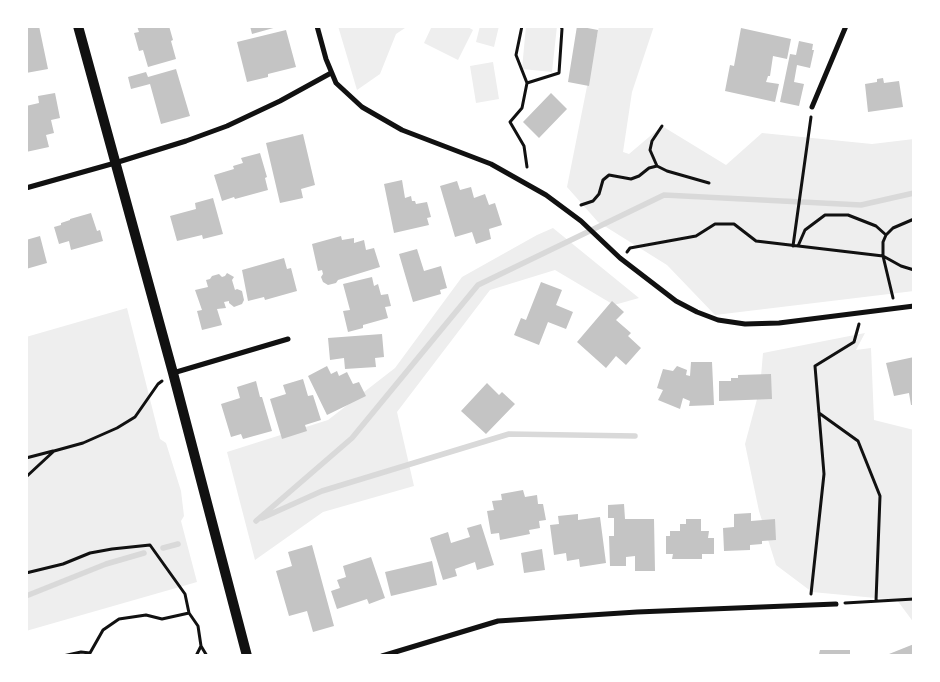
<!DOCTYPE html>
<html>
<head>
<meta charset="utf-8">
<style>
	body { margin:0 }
	#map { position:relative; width:940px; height:682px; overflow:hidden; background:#fff; font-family:Arial,sans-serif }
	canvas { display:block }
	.frame { position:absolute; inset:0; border:28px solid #fff; pointer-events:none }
</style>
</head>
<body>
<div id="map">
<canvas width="940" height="682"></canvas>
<div class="frame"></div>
</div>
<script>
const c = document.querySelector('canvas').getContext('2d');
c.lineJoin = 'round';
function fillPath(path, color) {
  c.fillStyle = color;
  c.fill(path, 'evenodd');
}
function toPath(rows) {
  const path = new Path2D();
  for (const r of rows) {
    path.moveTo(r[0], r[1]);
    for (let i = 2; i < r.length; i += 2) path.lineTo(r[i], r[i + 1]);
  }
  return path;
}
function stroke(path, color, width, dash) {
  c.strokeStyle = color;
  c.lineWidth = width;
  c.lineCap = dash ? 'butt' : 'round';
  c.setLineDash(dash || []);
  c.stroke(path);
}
const green = toPath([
	[338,26,408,26,396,34,380,74,357,90],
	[432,26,466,26,473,30,458,60,424,43],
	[480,26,499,26,494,47,476,42],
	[526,26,557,26,552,72,522,69],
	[599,26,654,26,632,92,623,152,629,154,662,126,726,165,762,133,872,144,914,139,914,291,715,315,667,265,598,222,567,187],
	[493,62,499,99,476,103,470,66],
	[553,228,639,298,614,305,555,270,490,290,397,412,414,486,323,512,255,560,227,452,328,420,395,368,462,277,537,235],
	[127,308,160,439,166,443,181,491,184,516,181,521,197,582,26,631,26,337],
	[865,333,856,350,871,348,874,420,914,430,914,623,897,600,812,592,776,565,759,511,745,444,760,388,763,353]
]);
const stream = toPath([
	[262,518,322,491,509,434,635,436],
	[256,521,352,438,478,285,664,195,861,205,914,193],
	[163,548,178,544],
	[26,596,106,564,144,553]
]);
const building = toPath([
	[26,26,39,26,48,69,26,73],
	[137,26,169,26,173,40,171,41,176,59,148,67,143,50,139,51,134,33,139,32],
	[250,26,277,26,277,27,252,34],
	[577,26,598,30,589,86,568,82],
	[741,28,791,39,787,59,773,56,770,76,768,76,766,82,779,84,775,102,725,91,730,65,734,66],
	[286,30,296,67,268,74,268,77,247,82,237,42],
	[799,41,813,44,812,50,814,50,810,68,797,65,794,82,804,84,799,106,780,102,790,54,796,55],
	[176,69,190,116,161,124,150,84,131,89,128,77,146,72,148,77],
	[883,78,884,83,899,81,903,107,868,112,865,84,877,82,877,79],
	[55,93,60,118,51,120,54,133,46,135,49,147,26,152,26,106,39,103,38,96],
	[551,93,567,109,539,138,523,122],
	[303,134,315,185,301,189,303,198,280,203,266,143],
	[260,153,267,177,265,178,268,190,235,199,234,197,222,201,214,175,234,169,233,166,243,163,241,158],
	[402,180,405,198,411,196,412,201,415,201,416,204,427,202,431,217,427,218,429,225,394,233,384,184],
	[457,181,460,190,471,187,474,198,485,194,489,205,495,203,502,225,489,229,491,239,476,244,472,232,455,237,440,186],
	[213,198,223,234,203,239,202,235,177,241,170,216,196,209,195,203],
	[91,213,97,231,100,230,103,241,71,250,69,241,59,244,54,227,61,225,61,223,70,220,70,219],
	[40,236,47,263,26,269,26,240],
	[341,236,342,240,354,238,354,243,364,240,366,250,374,248,380,267,338,280,336,283,328,285,323,282,321,277,323,274,322,270,318,271,312,244],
	[417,249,424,271,441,266,447,288,440,290,441,294,413,302,399,254],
	[284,258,287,269,291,268,297,291,265,300,264,297,248,301,242,270],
	[227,273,234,277,232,280,235,290,237,289,242,291,244,300,242,304,234,307,229,303,229,301,224,302,226,308,217,309,222,325,202,330,197,311,202,310,195,290,208,287,206,280,210,279,212,276,219,274,222,277,225,276],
	[372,277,374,286,378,284,381,295,388,294,391,306,385,307,388,318,363,325,363,328,348,332,343,311,350,310,343,284],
	[541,282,562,290,556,305,573,312,566,329,548,322,539,345,514,335,521,318,526,320],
	[612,301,624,312,616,320,631,333,628,336,641,348,626,365,616,356,606,368,577,342],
	[382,334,384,357,375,358,376,367,345,369,344,358,330,360,328,338],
	[914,357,914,405,911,405,909,393,894,396,886,363],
	[691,362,712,362,714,405,689,406,690,401,683,398,680,409,658,400,663,390,657,388,663,369,673,371,677,366,687,370,686,375,690,376],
	[327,366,331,374,337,371,339,376,347,372,353,384,359,382,366,396,327,415,308,376],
	[771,374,772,399,719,401,719,381,731,381,731,378,738,378,738,375],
	[303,379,308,396,313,395,321,420,305,425,307,431,282,439,270,399,286,394,283,385],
	[256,381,260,397,262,397,272,431,243,439,241,434,231,437,221,404,240,398,237,387],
	[487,383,499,395,502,392,515,404,486,434,461,411],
	[523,490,525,497,537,495,538,504,543,504,546,520,539,521,540,528,529,530,530,534,500,540,499,533,491,534,487,511,494,510,492,501,502,500,501,494],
	[624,504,625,519,654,519,655,571,635,571,635,556,626,557,626,566,610,566,609,536,614,536,614,518,608,518,608,505],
	[751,513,751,521,775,519,776,540,762,541,762,544,750,545,750,550,724,551,723,528,734,527,734,514],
	[578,514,578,520,600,517,606,563,580,567,579,559,567,561,566,553,554,555,550,525,559,524,558,516],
	[686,519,701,519,701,531,709,531,708,538,714,538,714,554,702,554,702,559,672,559,673,554,666,554,666,536,670,536,670,531,680,531,680,524,686,524],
	[481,524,494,565,477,570,475,562,455,569,457,576,443,580,430,538,448,532,451,543,470,537,467,528],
	[312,545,334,626,313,632,307,611,289,616,276,571,292,566,288,552],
	[542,549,545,570,524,573,521,553],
	[371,557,385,598,369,604,367,599,337,609,331,591,340,588,337,580,346,577,343,566],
	[432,561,437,585,391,596,385,572],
	[914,644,914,656,884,656],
	[820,650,850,650,850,656,807,656,807,654,819,654]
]);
const path = toPath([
	[522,26,516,55,527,83,522,108,510,122,524,146,527,167],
	[527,83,559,73,562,29,561,26],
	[657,166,650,150,652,141,662,126],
	[581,205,593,201,599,194,603,180,609,175,631,179,639,176,649,168,657,166,667,171,709,183],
	[914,219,893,228,886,235,883,242,883,256,901,266,914,270],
	[793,246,811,117],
	[798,246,805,230,825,215,848,215,876,226,886,235],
	[627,252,630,248,696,236,715,224,734,224,756,241,883,256,893,298],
	[819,413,858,441,880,496,876,601],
	[26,458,53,451],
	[26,477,54,451,83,443,117,428,135,417,158,384,162,381],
	[26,573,63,564,90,553,112,549,150,545,185,594,189,613],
	[811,594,824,474,815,366,854,342,859,324],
	[845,603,914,599],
	[63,656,81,652,90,653,103,630,119,619,146,615,162,619,189,613,198,626,201,646,207,656],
	[196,656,201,646]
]);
const minor = toPath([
	[317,26,326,59,336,83,362,107,402,130,491,164,546,195,581,221,620,258,676,301,697,312,718,320,745,324,779,323,914,306],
	[812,107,846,26],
	[26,188,115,163,186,141,227,126,280,101,331,73],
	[173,373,288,339],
	[382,656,498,621,637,612,836,604]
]);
const secondary = toPath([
	[78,26,173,373,247,656]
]);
fillPath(green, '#eee');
stroke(stream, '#d9d9d9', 5.5);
fillPath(building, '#c4c4c4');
stroke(path, '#111', 3);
stroke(minor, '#111', 5);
stroke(secondary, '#111', 10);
</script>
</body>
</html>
